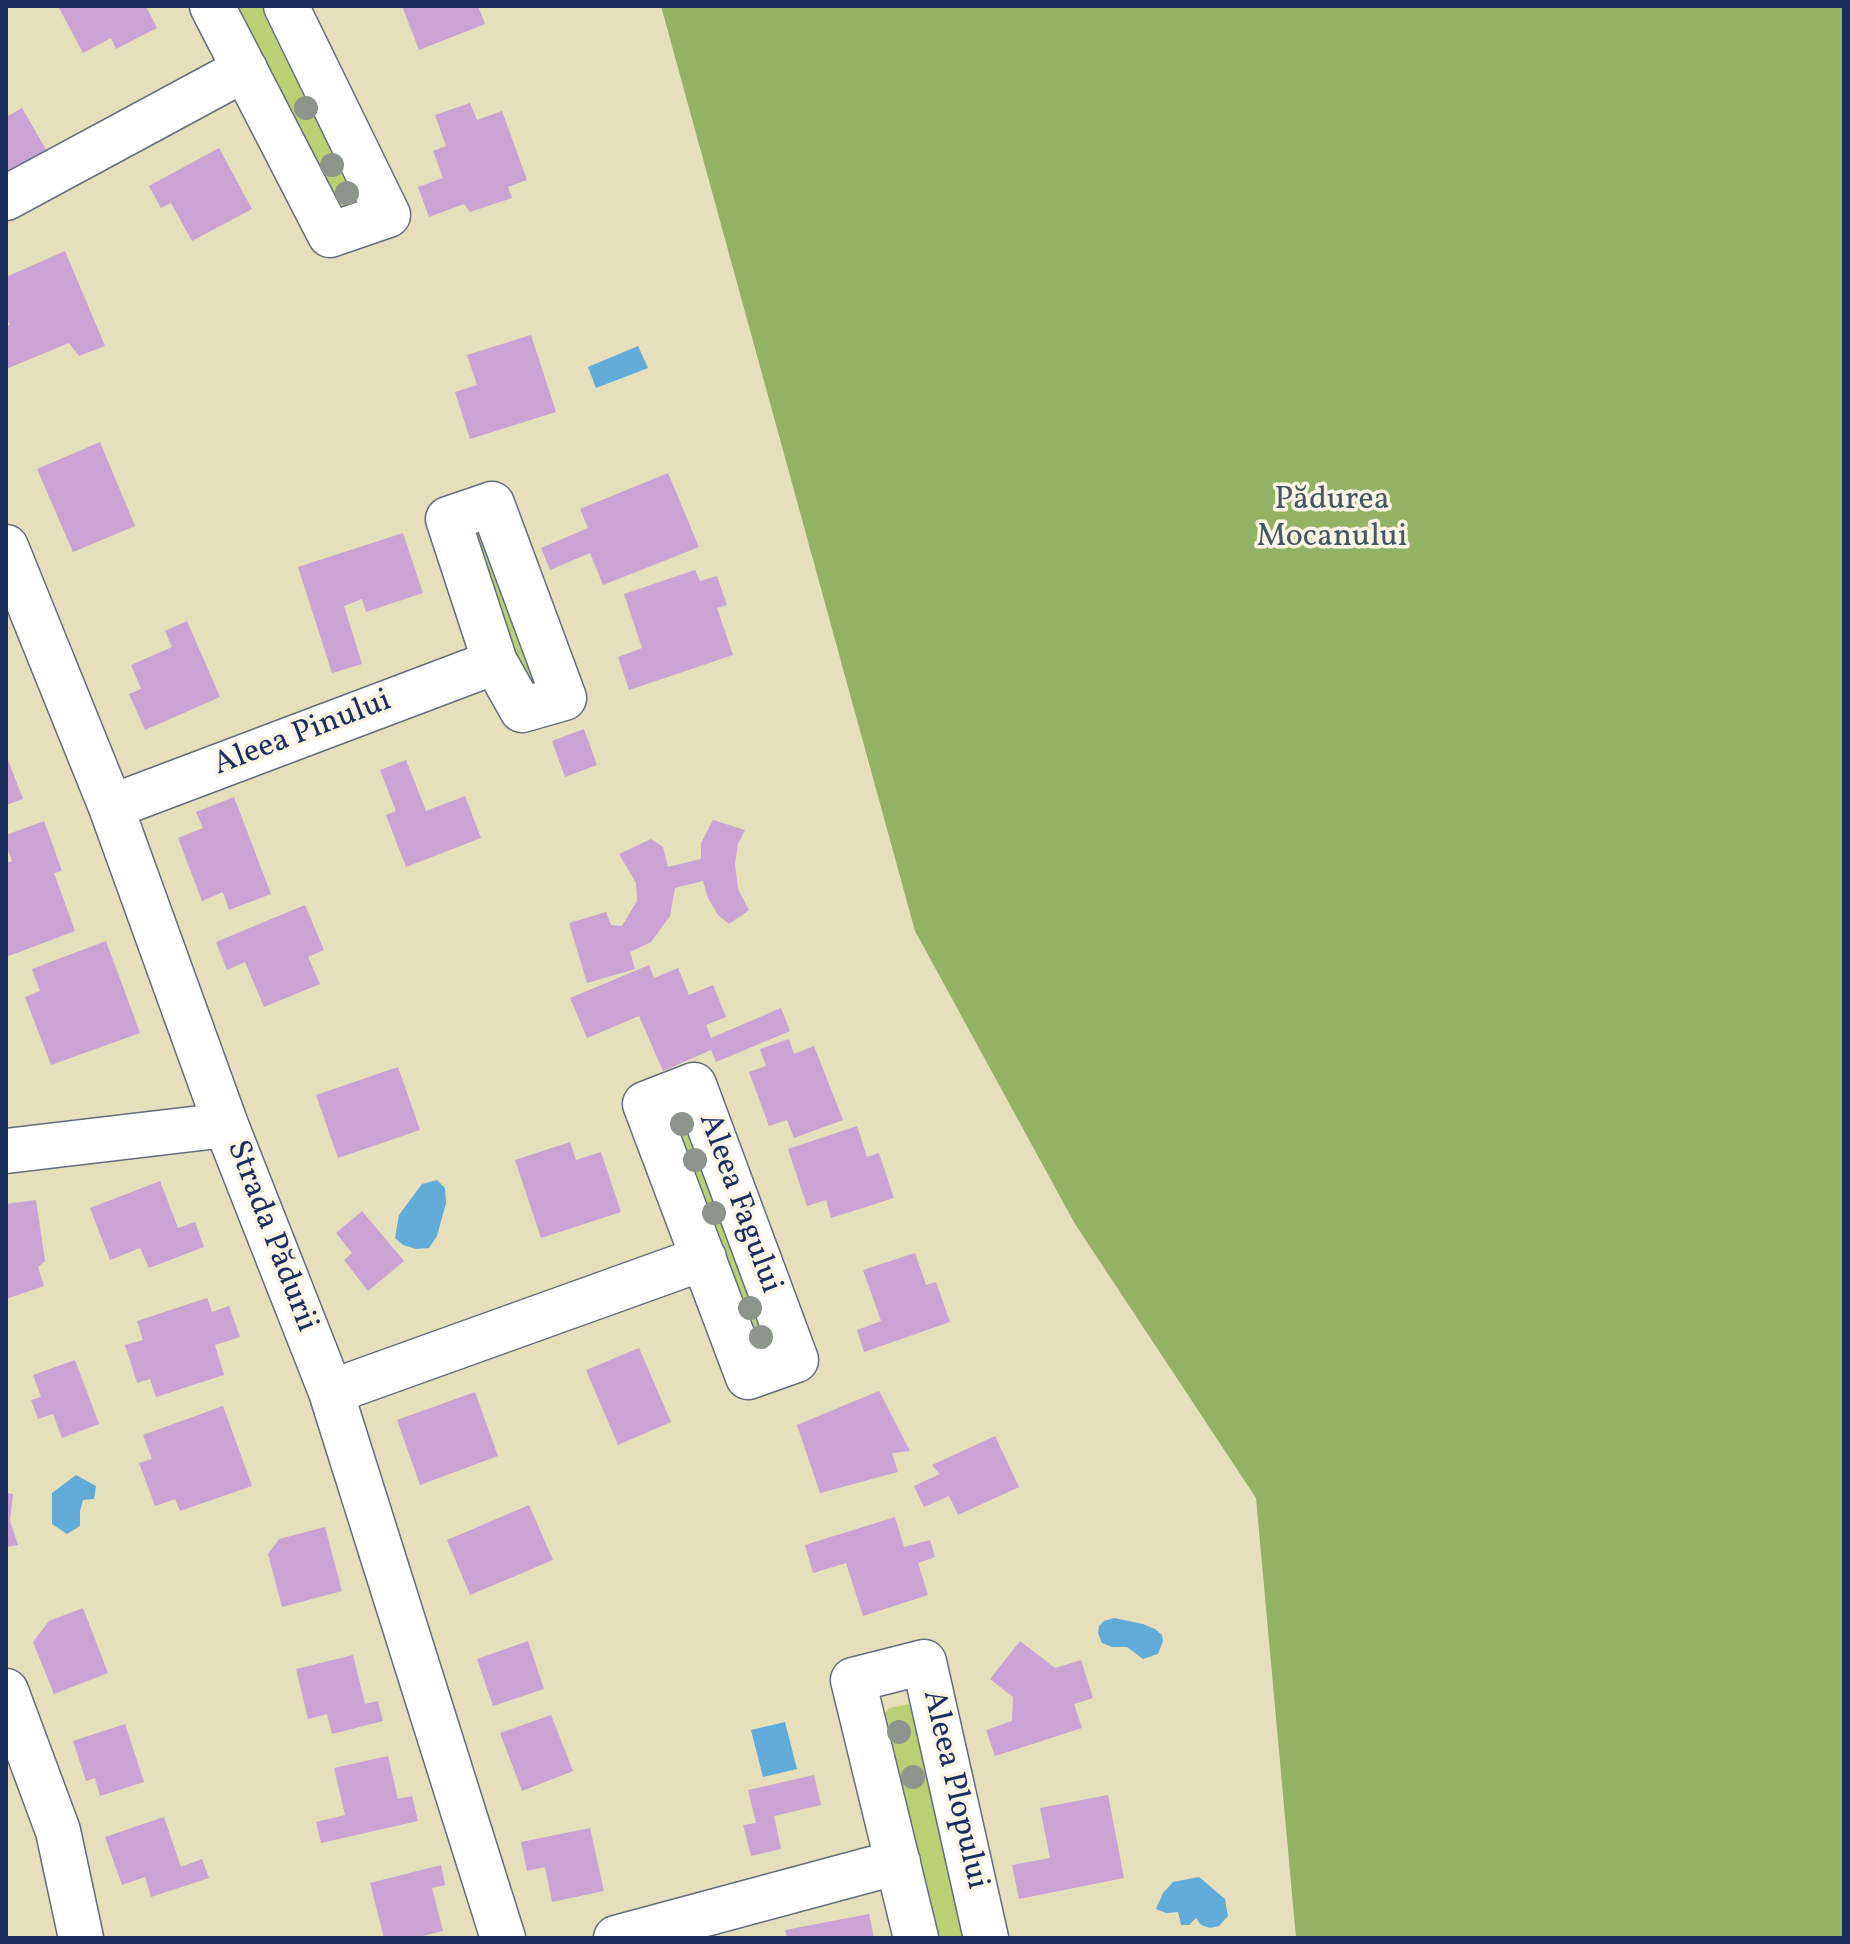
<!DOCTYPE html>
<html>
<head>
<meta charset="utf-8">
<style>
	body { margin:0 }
	#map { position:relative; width:1850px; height:1944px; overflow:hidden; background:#e6dfbb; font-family:Vollkorn,serif }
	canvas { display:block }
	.frame { position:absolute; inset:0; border:8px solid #1b2f5e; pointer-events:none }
</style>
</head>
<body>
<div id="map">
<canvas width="1850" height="1944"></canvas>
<div class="frame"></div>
</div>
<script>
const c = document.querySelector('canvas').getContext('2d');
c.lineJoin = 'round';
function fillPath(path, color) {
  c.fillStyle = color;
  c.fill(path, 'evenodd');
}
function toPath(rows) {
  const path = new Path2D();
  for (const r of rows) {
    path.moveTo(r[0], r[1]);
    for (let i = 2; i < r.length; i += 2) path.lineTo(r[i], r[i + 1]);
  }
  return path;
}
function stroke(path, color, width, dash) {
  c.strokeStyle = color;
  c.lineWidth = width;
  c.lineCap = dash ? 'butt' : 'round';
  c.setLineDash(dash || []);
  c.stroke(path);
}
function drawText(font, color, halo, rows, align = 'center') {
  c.font = font + ' Vollkorn,serif';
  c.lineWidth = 7;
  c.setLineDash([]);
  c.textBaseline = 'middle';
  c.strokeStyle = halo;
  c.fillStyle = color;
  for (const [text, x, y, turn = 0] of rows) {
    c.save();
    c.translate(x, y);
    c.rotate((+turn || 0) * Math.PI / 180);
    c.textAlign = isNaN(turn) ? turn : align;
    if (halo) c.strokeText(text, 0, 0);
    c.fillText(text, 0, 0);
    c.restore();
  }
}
const green = toPath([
	[232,6,271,6,363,191,354,210,340,207],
	[483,530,544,684,529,697,472,534],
	[690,1111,774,1345,752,1353,667,1118],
	[909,1704,915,1709,968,1938,933,1938,883,1716,889,1708]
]);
const forest = toPath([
	[661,6,1844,6,1844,1938,1296,1938,1256,1498,1075,1224,915,931]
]);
const water = toPath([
	[638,346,648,368,596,388,588,367],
	[437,1180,445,1188,446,1203,437,1236,429,1248,416,1249,403,1245,395,1238,399,1215,422,1184],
	[76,1475,96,1486,94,1499,83,1500,80,1511,80,1526,67,1534,52,1524,52,1493],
	[1114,1618,1143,1624,1155,1629,1162,1635,1163,1641,1158,1654,1143,1659,1127,1647,1112,1647,1102,1643,1098,1633,1099,1626,1104,1621],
	[785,1722,797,1769,763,1777,751,1730],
	[1199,1877,1225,1899,1228,1916,1219,1926,1210,1928,1201,1925,1196,1918,1189,1925,1181,1925,1178,1912,1166,1913,1156,1909,1163,1893,1173,1882]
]);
const building = toPath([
	[58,6,146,6,157,28,116,49,111,38,83,53],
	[402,6,478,6,485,24,419,50],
	[470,103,477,120,502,111,527,180,508,187,512,198,470,212,464,204,429,217,418,187,443,178,433,151,446,146,435,115],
	[22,108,52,160,6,185,6,117],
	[219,148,252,209,192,241,171,203,161,208,149,186],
	[65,251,105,346,79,356,69,343,6,369,6,326,10,325,6,316,6,277],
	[531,335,556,412,470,439,455,392,477,385,467,355],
	[100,442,135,526,73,552,37,469],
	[668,473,699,547,603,585,590,553,550,570,541,548,588,528,580,509],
	[403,533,423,593,366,612,362,599,344,606,362,664,332,673,298,567],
	[695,570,700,581,717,576,727,605,717,608,733,655,629,690,618,657,642,648,624,594],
	[187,621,220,697,145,730,129,694,141,689,131,665,172,647,165,631],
	[584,729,597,765,565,777,552,741],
	[6,755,23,799,6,805],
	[406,760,426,811,465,796,481,838,406,867,386,815,396,811,380,770],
	[234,797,271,894,229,910,223,892,202,901,178,838,203,828,196,812],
	[713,820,745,830,738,844,735,864,738,889,749,910,729,924,718,915,708,898,703,881,675,888,670,916,651,942,630,952,635,969,587,983,569,923,606,912,611,925,622,926,637,901,636,883,619,854,651,839,663,847,668,867,701,859,701,843],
	[44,821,62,871,54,873,75,931,6,957,6,863,12,861,6,845,6,835],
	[305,905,324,950,308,957,320,984,264,1007,245,962,227,970,216,942],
	[106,941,140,1033,51,1065,25,997,40,991,32,969],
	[649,965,654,978,678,968,689,995,713,985,726,1017,706,1025,711,1038,781,1008,790,1031,716,1062,711,1050,663,1071,639,1016,587,1038,570,998],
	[789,1039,794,1054,814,1046,843,1120,794,1138,787,1120,769,1126,749,1072,766,1066,760,1049],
	[398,1067,420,1130,338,1158,316,1095],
	[857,1126,867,1157,879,1153,894,1198,831,1218,826,1200,807,1206,788,1149],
	[570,1142,576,1160,601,1152,621,1212,541,1238,515,1160],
	[160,1181,178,1228,195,1222,204,1247,149,1268,140,1248,110,1260,90,1208],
	[36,1200,45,1261,38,1267,44,1286,6,1299,6,1204],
	[362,1211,404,1261,368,1291,344,1260,352,1253,336,1233],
	[915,1253,926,1285,936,1282,950,1322,864,1352,857,1330,881,1321,863,1270],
	[207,1298,212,1312,229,1306,240,1337,215,1345,224,1375,156,1397,150,1379,137,1383,125,1345,143,1340,137,1321],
	[639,1348,671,1422,618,1445,586,1370],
	[75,1360,99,1424,62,1438,53,1414,38,1419,31,1400,41,1397,33,1375],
	[879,1391,910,1451,892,1453,898,1472,820,1493,797,1425],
	[475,1392,498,1456,420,1485,397,1420],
	[223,1406,252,1486,180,1511,175,1499,155,1506,139,1463,152,1459,143,1435],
	[995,1436,1019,1487,958,1515,949,1496,924,1507,914,1486,940,1474,932,1465],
	[6,1493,13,1494,10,1521,18,1545,6,1547],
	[529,1505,553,1560,470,1595,447,1540],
	[895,1517,904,1547,930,1540,935,1557,918,1563,928,1595,863,1616,846,1563,813,1573,805,1545],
	[325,1527,342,1591,282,1607,268,1554,279,1539],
	[83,1608,108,1673,54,1694,33,1642,49,1621],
	[528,1641,544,1689,493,1706,477,1659],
	[1020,1641,1055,1668,1081,1660,1093,1698,1074,1704,1082,1728,995,1756,986,1730,1012,1721,1013,1697,990,1679],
	[353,1655,365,1704,378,1701,383,1721,332,1734,327,1714,308,1719,296,1669],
	[551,1715,573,1771,522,1791,500,1733],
	[125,1724,144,1782,100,1796,95,1778,86,1781,73,1741],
	[388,1756,398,1799,412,1796,418,1821,321,1843,316,1822,345,1815,334,1768],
	[814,1775,821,1805,774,1816,781,1849,751,1856,743,1825,756,1823,748,1790],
	[1108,1795,1124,1878,1019,1899,1012,1865,1050,1858,1040,1808],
	[164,1817,181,1867,202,1859,209,1878,151,1897,145,1877,122,1885,105,1837],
	[590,1828,604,1891,552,1902,545,1867,527,1871,521,1842],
	[441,1865,445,1885,432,1888,443,1931,415,1938,384,1938,370,1883],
	[869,1914,874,1938,787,1938,785,1930]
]);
const minor = toPath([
	[212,6,330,235,388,215,286,6],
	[6,198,245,69],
	[492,504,564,698,522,710,495,662,448,519,492,504],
	[6,547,111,807,226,1125,331,1392,503,1938],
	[111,807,495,662],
	[694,1085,796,1360,748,1377,645,1104,694,1085],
	[6,1151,226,1125],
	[331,1392,704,1258],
	[6,1691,58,1831,81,1938],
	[616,1938,898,1862],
	[916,1938,853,1680,924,1662,986,1938]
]);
const trees = [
	[306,108],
	[332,165],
	[347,193],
	[682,1124],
	[695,1160],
	[714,1213],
	[750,1308],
	[761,1337],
	[899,1732],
	[913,1777]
];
const parkNames = [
	["Pădurea",1332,502],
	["Mocanului",1332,539]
];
const streetNames = [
	["Aleea Pinului",303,735,-21],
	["Aleea Fagului",738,1204,70],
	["Strada Pădurii",270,1237,69],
	["Aleea Plopului",953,1790,77]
];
fillPath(green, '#bbd074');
fillPath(forest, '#94b266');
fillPath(water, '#61abd9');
fillPath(building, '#caa2d3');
stroke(minor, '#626d7f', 47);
stroke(minor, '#fff', 44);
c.fillStyle = '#8c948b';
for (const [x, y] of trees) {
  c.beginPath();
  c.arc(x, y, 12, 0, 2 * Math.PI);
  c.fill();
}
drawText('32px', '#435764', '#fcf5e5', parkNames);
drawText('32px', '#1b2f5e', '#fcf5e5', streetNames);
</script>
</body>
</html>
